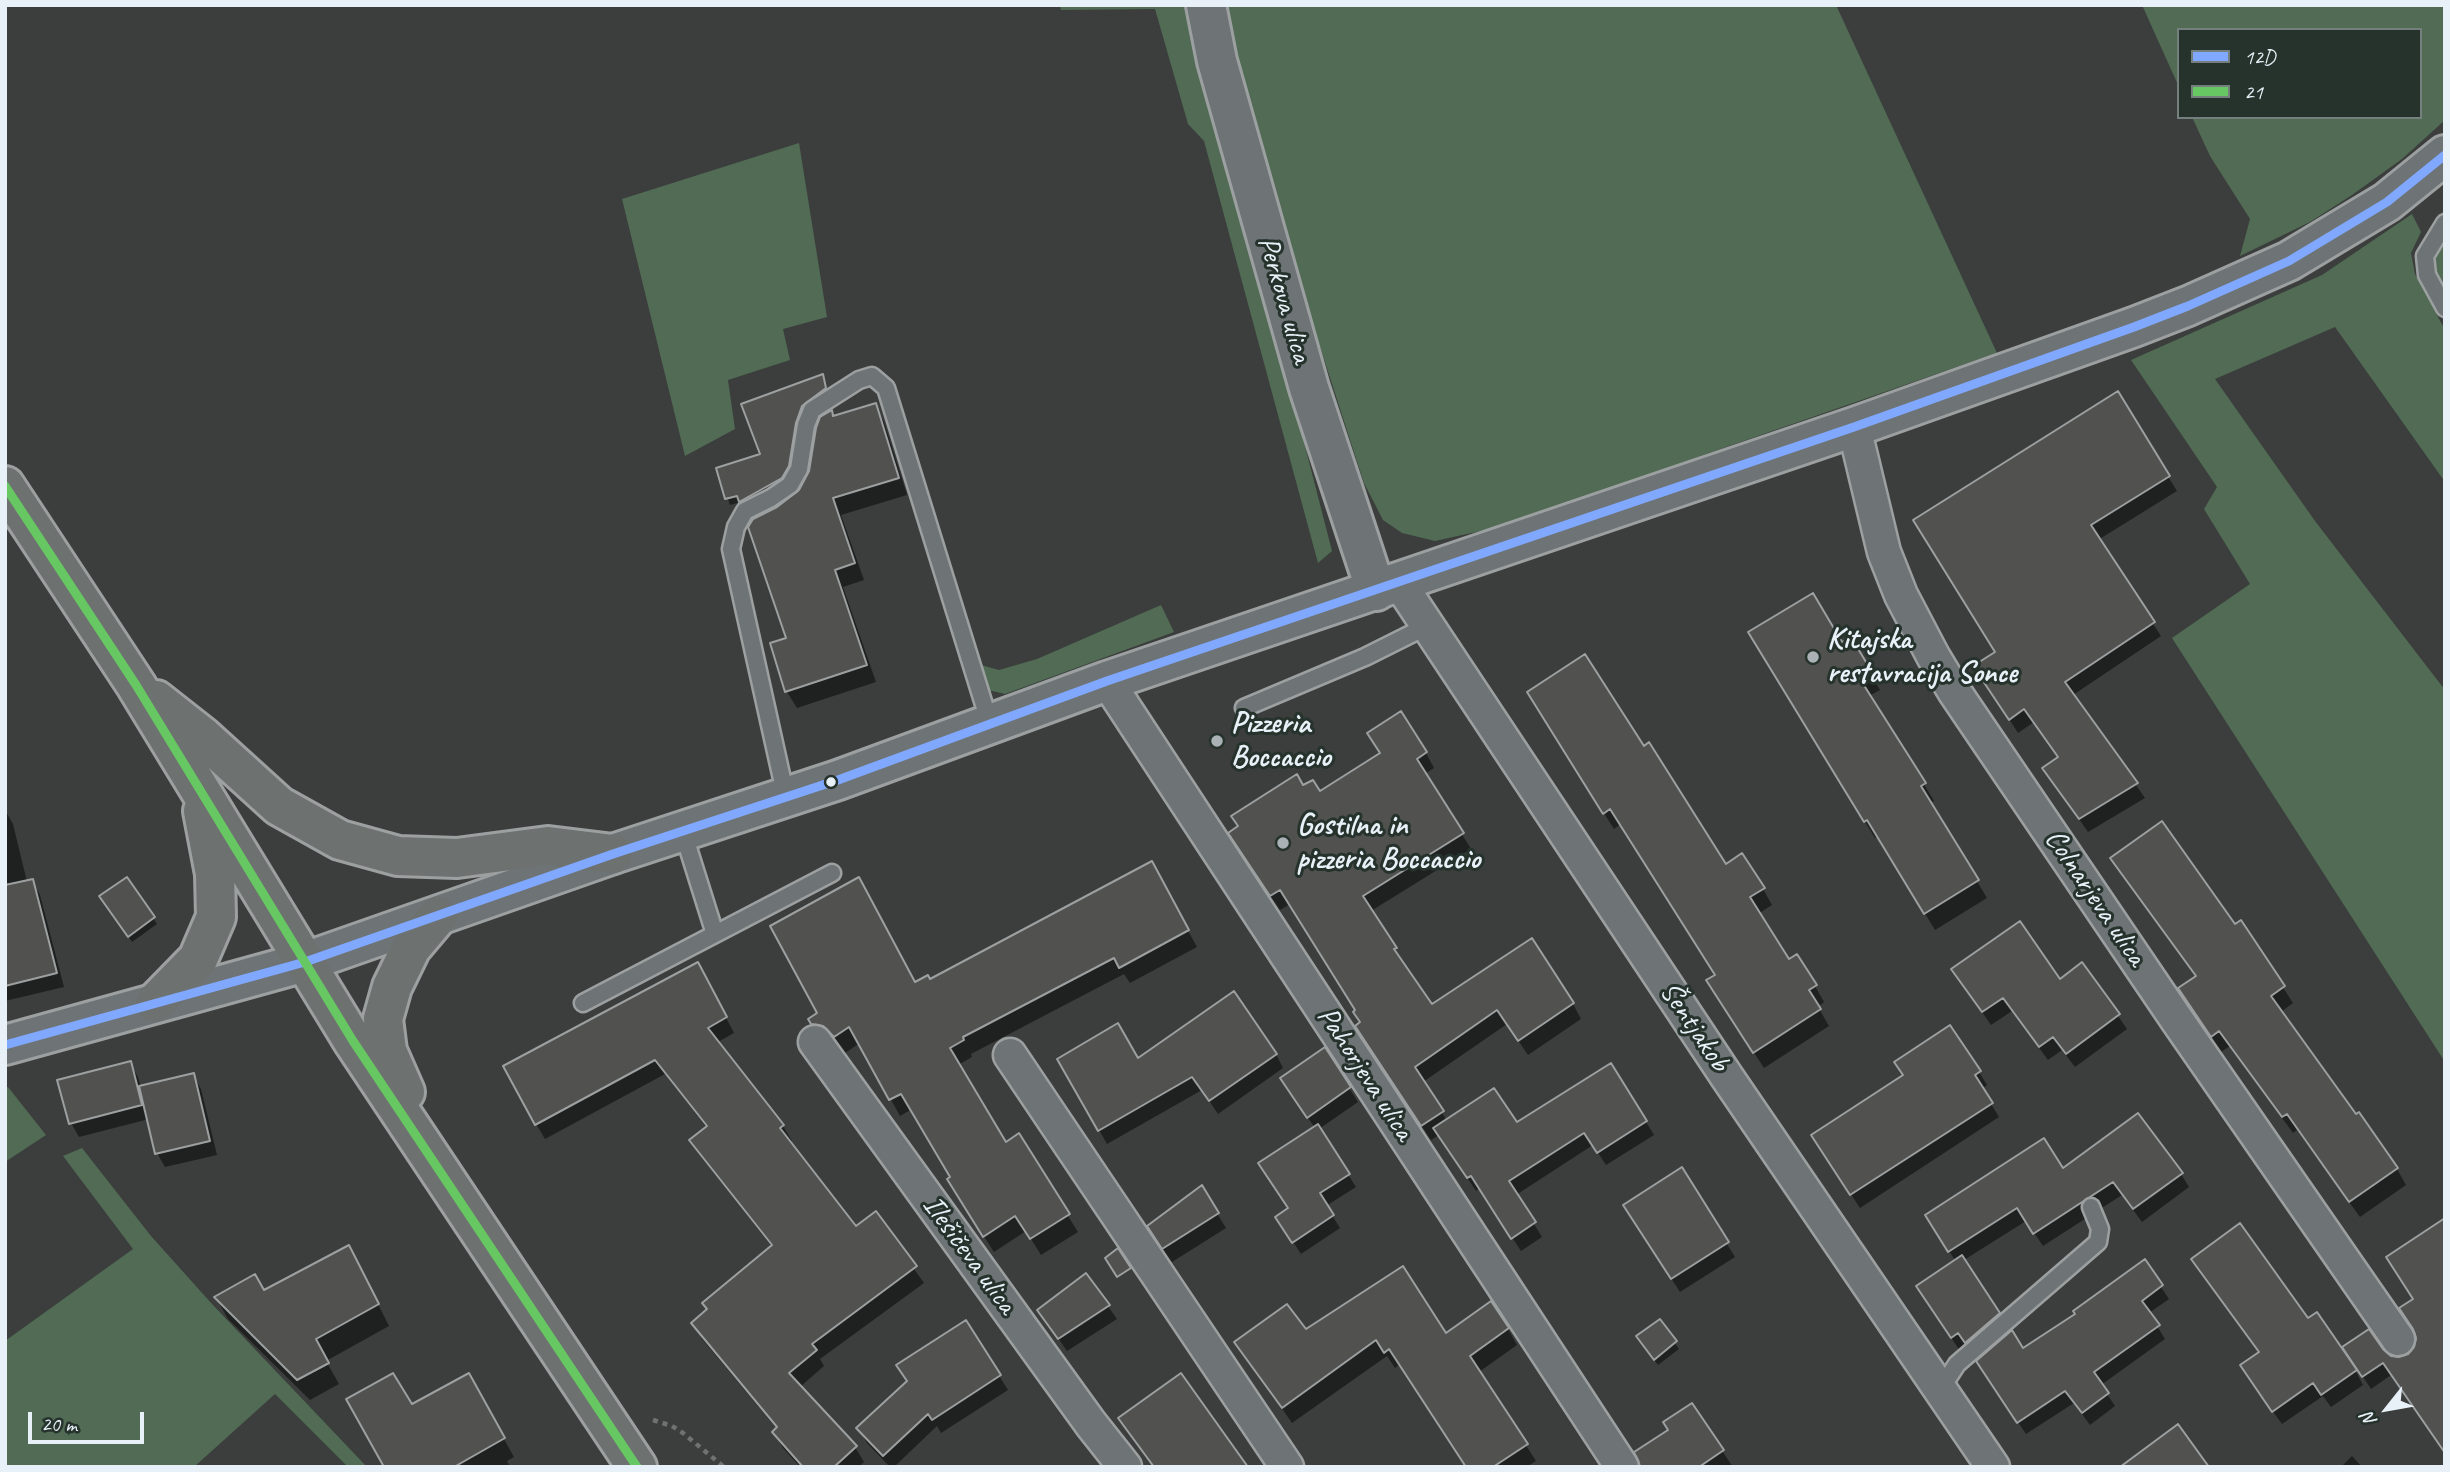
<!DOCTYPE html>
<html>
<head>
<meta charset="utf-8">
<style>
	body { margin:0 }
	#map { position:relative; width:2450px; height:1472px; overflow:hidden; background:#3b3e3c; font-family:Caveat,sans-serif }
	canvas { display:block }
	.frame { position:absolute; inset:0; border:7px solid #e8f1f8; pointer-events:none }
	.legend { position:absolute; left:2177px; top:28px; width:245px; height:91px; box-sizing:border-box; background:#26332d; border:2px solid #747f7e; margin:0; padding:9px 12px; list-style:none; font-size:21px; color:#e8f1f8 }
	.legend li { display:flex; align-items:center; gap:14px; height:35px }
	.legend b { width:35px; border:2px solid #747f7e }
	.north { position:absolute; left:2352px; top:1374px; width:70px; height:70px; -webkit-text-stroke:5px #26332d; paint-order:stroke; rotate:239deg; font-size:19px; font-weight:700; line-height:28px; text-align:center; color:#e8f1f8 }
	.north::after { content:''; display:block; margin:auto; width:24px; height:32px; background:#e8f1f8; clip-path:polygon(50% 0,100% 100%,50% 72%,0 100%) }
	.scale { position:absolute; left:28px; top:1412px; width:116px; height:32px; box-sizing:border-box; border:4px solid #e8f1f8; border-top:0; padding-left:9px; font-size:21px; line-height:24px; white-space:nowrap; color:#e8f1f8; -webkit-text-stroke:5px #26332d; paint-order:stroke }
</style>
</head>
<body>
<div id="map">
<canvas width="2450" height="1472"></canvas>
<div class="frame"></div>
<ul class="legend">
<li><b style="height:9px;background:#80a8ff"></b>12D</li>
<li><b style="height:9px;background:#67c762"></b>21</li>
</ul>
<div class="north">N</div>
<div class="scale">20 m</div>
</div>
<script>
const c = document.querySelector('canvas').getContext('2d');
c.lineJoin = 'round';
function fillPath(path, color) {
  c.fillStyle = color;
  c.fill(path, 'evenodd');
}
function toPath(rows) {
  const path = new Path2D();
  for (const r of rows) {
    path.moveTo(r[0], r[1]);
    for (let i = 2; i < r.length; i += 2) path.lineTo(r[i], r[i + 1]);
  }
  return path;
}
function stroke(path, color, width, dash) {
  c.strokeStyle = color;
  c.lineWidth = width;
  c.lineCap = dash ? 'butt' : 'round';
  c.setLineDash(dash || []);
  c.stroke(path);
}
function drawText(font, color, halo, rows, align = 'center') {
  c.font = font + ' Caveat,sans-serif';
  c.lineWidth = 6;
  c.setLineDash([]);
  c.textBaseline = 'middle';
  c.strokeStyle = halo;
  c.fillStyle = color;
  for (const [text, x, y, turn = 0] of rows) {
    c.save();
    c.translate(x, y);
    c.rotate((+turn || 0) * Math.PI / 180);
    c.textAlign = isNaN(turn) ? turn : align;
    if (halo) c.strokeText(text, 0, 0);
    c.fillText(text, 0, 0);
    c.restore();
  }
}
const green = toPath([
	[1060,5,1186,5,1222,155,1281,353,1332,551,1318,563,1204,141,1188,124,1155,9,1061,10],
	[1224,5,1836,5,1997,353,1729,446,1508,525,1435,541,1402,533,1383,520,1364,483,1260,161],
	[2142,5,2445,5,2445,120,2402,159,2352,195,2310,222,2240,256,2250,219,2210,156,2192,117,2420,117,2420,30,2179,30,2179,87],
	[799,143,827,317,783,329,790,360,728,380,735,429,685,456,622,199],
	[2412,214,2421,232,2411,253,2415,274,2445,330,2445,482,2335,327,2215,379,2315,521,2445,690,2445,1062,2172,638,2250,584,2204,509,2217,487,2131,360,2322,275],
	[2445,236,2445,291,2433,272,2434,251],
	[1161,605,1174,632,1005,694,988,690,981,665,999,670,1037,659],
	[8,1087,46,1135,5,1162,5,1088],
	[82,1148,151,1236,212,1304,367,1467,348,1467,275,1394,194,1467,5,1467,5,1341,133,1249,63,1156]
]);
const shadow = toPath([
	[822,376,829,395,805,413,792,473,785,484,744,508,741,502,730,505,718,469,762,455],
	[2117,394,2177,491,2098,540,2161,636,2073,695,2145,798,2088,832,2053,782,2059,758,2034,722,2018,733,1984,680],
	[875,405,884,422,907,495,841,515,864,580,843,587,876,682,797,708,787,692,772,645,788,639,778,508,801,491,811,472,831,412,834,417],
	[1850,639,1880,690,1869,696,1924,784,1934,801,1930,803,1987,898,1935,930,1878,836,1875,838,1760,650,1842,644],
	[1538,709,1643,748,1725,866,1763,889,1772,905,1758,914,1788,962,1796,957,1815,986,1824,1002,1818,1007,1829,1026,1764,1068,1718,997,1716,976,1621,824,1614,829],
	[1426,753,1434,768,1425,774,1471,849,1371,911,1431,1007,1573,1004,1581,1019,1528,1055,1507,1024,1423,1082,1447,1121,1516,1125,1646,1122,1654,1135,1606,1165,1593,1145,1516,1195,1542,1237,1521,1251,1480,1188,1476,1191,1439,1135,1431,1140,1366,1041,1357,1011,1290,904,1280,910,1239,848,1303,788,1319,793],
	[5,810,13,824,27,882,32,881,40,895,64,987,5,1001],
	[2112,858,2234,927,2241,922,2293,1003,2281,1012,2356,1117,2397,1169,2406,1185,2360,1217,2297,1130,2293,1133,2230,1046,2221,1052,2204,1026,2180,989,2196,977],
	[126,879,157,924,132,942,105,903],
	[1160,880,1197,947,1130,983,1124,974,971,1054,972,1057,958,1065,1005,1144,1018,1136,1078,1232,1041,1255,1026,1231,994,1252,958,1196,952,1177,912,1109,900,1116,860,1043,845,1053,834,1042,822,1041,810,1019,915,984,930,981],
	[2082,964,2127,1029,2075,1067,2062,1050,2048,1060,2012,1011,1991,1025,1962,983,2059,981],
	[706,979,734,1033,718,1042,783,1126,792,1141,789,1143,856,1228,875,1214,924,1283,820,1359,824,1366,800,1387,855,1447,864,1462,859,1467,800,1467,783,1448,774,1433,777,1429,702,1339,693,1324,772,1247,700,1155,691,1140,707,1128,665,1074,545,1139,536,1124],
	[1324,1049,1358,1102,1319,1129,1356,1187,1326,1206,1340,1228,1301,1254,1285,1229,1315,1128,1290,1092],
	[1276,1054,1283,1068,1218,1114,1202,1090,1107,1144,1059,1059,1137,1060],
	[130,1063,138,1077,141,1087,193,1075,201,1089,217,1155,165,1167,157,1153,149,1119,79,1137,71,1123],
	[1979,1072,1987,1085,1982,1089,1999,1117,1860,1208,1821,1149],
	[1681,1170,1735,1257,1680,1292,1633,1219],
	[2063,1171,2181,1174,2189,1187,2142,1222,2122,1195,2043,1246,2026,1221,1964,1260,2007,1328,1960,1351,1927,1301,1956,1262,1936,1230],
	[1201,1188,1226,1228,1172,1262,1158,1241],
	[2193,1259,2308,1320,2353,1367,2389,1357,2399,1359,2445,1348,2445,1453,2391,1375,2371,1389,2356,1366,2354,1368,2363,1385,2331,1407,2323,1396,2282,1424,2250,1380,2260,1353],
	[2144,1262,2169,1299,2149,1313,2165,1339,2101,1385,2115,1406,2090,1425,2074,1403,2026,1434,1986,1374,2077,1314],
	[360,1268,389,1326,326,1361,339,1384,310,1400,228,1319,216,1298,263,1292],
	[1086,1275,1117,1319,1067,1351,1039,1311],
	[1659,1321,1679,1349,1658,1365,1642,1343],
	[966,1323,1008,1390,941,1433,937,1426,894,1467,890,1467,867,1443,859,1429],
	[1508,1329,1517,1345,1479,1372,1536,1461,1526,1467,1467,1467,1399,1365,1395,1368,1387,1356,1292,1423,1236,1342,1305,1332,1446,1335],
	[468,1375,514,1457,507,1461,510,1467,386,1467,411,1406],
	[1691,1405,1733,1467,1645,1467,1669,1431],
	[2352,1456,2362,1467,2341,1467]
]);
const building = toPath([
	[823,374,826,388,802,406,796,423,789,466,782,478,739,502,737,496,725,499,716,468,760,454,741,404,823,374],
	[2118,391,2170,476,2091,525,2155,622,2065,682,2138,783,2079,819,2042,768,2058,757,2024,709,2009,720,1973,666,1995,652,1913,520,2118,391],
	[876,403,899,478,833,498,855,563,835,570,867,665,785,692,770,643,786,638,748,527,753,519,777,507,799,490,809,471,816,428,820,417,832,410,833,416,876,403],
	[1813,593,1842,642,1851,637,1872,672,1860,679,1926,783,1921,786,1979,880,1924,914,1867,820,1864,822,1748,632,1813,593],
	[1585,654,1644,746,1649,742,1726,864,1742,853,1765,888,1750,897,1789,959,1797,954,1817,985,1809,990,1821,1009,1753,1053,1706,980,1715,975,1610,809,1603,814,1527,692,1585,654],
	[1401,711,1427,752,1417,759,1464,833,1363,896,1397,948,1394,949,1432,1004,1532,938,1574,1003,1518,1041,1497,1010,1415,1067,1444,1111,1421,1126,1355,1026,1360,1022,1353,1012,1355,1010,1280,890,1270,896,1228,833,1238,826,1231,816,1297,774,1303,785,1313,780,1320,791,1380,753,1367,733,1401,711],
	[2162,821,2235,924,2241,920,2285,986,2271,996,2356,1114,2359,1112,2398,1168,2349,1202,2287,1114,2282,1117,2219,1031,2211,1037,2178,988,2196,976,2110,858,2162,821],
	[1152,861,1189,930,1119,968,1114,958,963,1037,964,1040,950,1048,1006,1142,1019,1133,1070,1214,1030,1239,1015,1216,983,1237,947,1179,950,1177,901,1094,889,1100,849,1027,834,1037,823,1026,811,1024,808,1019,817,1013,770,926,859,877,915,982,928,975,930,979,1152,861],
	[127,877,155,917,128,937,99,896,127,877],
	[33,879,57,973,5,986,5,885,33,879],
	[2020,921,2060,979,2082,962,2120,1014,2066,1054,2053,1037,2039,1047,2003,998,1982,1012,1951,969,2020,921],
	[698,962,727,1017,708,1028,784,1125,780,1128,856,1226,876,1211,917,1266,812,1344,817,1350,789,1373,857,1446,834,1467,803,1467,772,1432,777,1427,691,1323,707,1309,702,1303,772,1245,689,1140,707,1126,655,1060,535,1125,503,1066,698,962],
	[1234,991,1277,1054,1209,1101,1192,1077,1098,1131,1057,1059,1118,1023,1138,1058,1234,991],
	[1950,1025,1981,1071,1975,1075,1993,1103,1850,1195,1811,1135,1903,1075,1894,1062,1950,1025],
	[1325,1047,1351,1087,1307,1118,1280,1078,1325,1047],
	[131,1061,142,1105,69,1124,57,1080,131,1061],
	[1611,1063,1647,1121,1597,1153,1584,1133,1509,1181,1536,1222,1511,1239,1471,1176,1467,1178,1433,1128,1494,1088,1517,1122,1611,1063],
	[194,1073,210,1141,155,1154,139,1086,194,1073],
	[2138,1113,2183,1173,2133,1209,2113,1182,2033,1234,2017,1208,1948,1252,1925,1215,2044,1138,2063,1168,2138,1113],
	[1318,1124,1350,1174,1320,1193,1334,1215,1292,1243,1275,1217,1288,1208,1258,1163,1318,1124],
	[1682,1167,1729,1242,1671,1279,1623,1205,1682,1167],
	[1202,1185,1219,1213,1162,1249,1147,1226,1202,1185],
	[2445,1218,2445,1453,2383,1363,2362,1377,2342,1347,2369,1329,2383,1349,2391,1356,2399,1357,2408,1354,2414,1347,2416,1338,2413,1329,2399,1308,2413,1299,2386,1257,2445,1218],
	[2240,1223,2308,1318,2317,1312,2357,1370,2321,1395,2313,1383,2272,1412,2240,1365,2259,1352,2191,1259,2240,1223],
	[349,1245,379,1304,316,1339,329,1363,297,1380,214,1297,255,1274,264,1290,349,1245],
	[1118,1248,1131,1268,1117,1277,1105,1258,1118,1248],
	[1962,1255,2000,1313,1965,1343,1958,1333,1951,1338,1916,1286,1962,1255],
	[2145,1259,2163,1285,2142,1301,2160,1325,2094,1372,2109,1393,2082,1413,2065,1391,2017,1423,1976,1361,2012,1330,2023,1348,2075,1314,2073,1311,2145,1259],
	[1403,1266,1446,1333,1491,1301,1509,1328,1470,1356,1528,1444,1493,1467,1466,1467,1389,1349,1384,1353,1376,1340,1282,1408,1234,1342,1287,1304,1306,1329,1403,1266],
	[1086,1273,1110,1305,1058,1339,1037,1310,1086,1273],
	[1660,1319,1677,1341,1654,1360,1636,1336,1660,1319],
	[966,1320,1001,1375,932,1420,928,1414,883,1456,856,1428,907,1381,896,1365,966,1320],
	[393,1373,412,1404,469,1373,505,1438,454,1467,384,1467,346,1399,393,1373],
	[1181,1373,1248,1467,1154,1467,1118,1418,1181,1373],
	[1692,1403,1724,1450,1699,1467,1640,1467,1634,1452,1668,1430,1663,1422,1692,1403],
	[2178,1424,2209,1467,2120,1467,2178,1424]
]);
const path = toPath([
	[653,1420,672,1426,683,1433,724,1467]
]);
const service = toPath([
	[2445,223,2425,256,2427,275,2445,308],
	[1244,708,1365,657,1427,626],
	[786,797,731,549,736,527,745,511,771,498,790,485,799,469,806,425,812,410,859,380,872,376,886,388,990,724],
	[683,832,715,934],
	[583,1003,832,873],
	[1940,1390,1957,1364,2098,1242,2100,1229,2091,1207]
]);
const minor = toPath([
	[1854,427,1884,552,1901,595,1933,656,1954,691,2177,1020,2398,1339],
	[1400,584,1727,1077,1993,1467],
	[1107,681,1622,1467],
	[815,1042,1091,1424,1125,1467],
	[1010,1055,1287,1467]
]);
const tertiary = toPath([
	[1206,5,1217,61,1309,388,1376,591]
]);
const secondary = toPath([
	[5,1045,305,962,613,854,838,780,1107,681,1854,427,2134,327,2188,306,2289,261,2387,202,2445,155]
]);
const primary = toPath([
	[5,486,136,685,353,1041,637,1467],
	[156,700,203,737,279,806,340,840,398,856,457,858,548,846,613,854],
	[155,1003,198,959,216,917,215,874,203,811],
	[405,1092,387,1051,383,1019,392,987,411,948,438,916]
]);
const bus1 = toPath([
	[5,1045,305,962,613,854,838,780,1107,681,1854,427,2134,327,2188,306,2289,261,2387,202,2445,155]
]);
const bus2 = toPath([
	[5,486,136,685,353,1041,637,1467]
]);
const markers = [
	[1813,657,7,"#abb2b6"],
	[1217,741,7,"#abb2b6"],
	[831,782,6,"#e8f1f8"],
	[1283,843,7,"#abb2b6"]
];
const streetNames = [
	["Perkova ulica",1284,300,74],
	["Colnarjeva ulica",2095,898,56],
	["Šentjakob",1694,1027,56],
	["Pahorjeva ulica",1365,1074,57],
	["Ilešičeva ulica",969,1255,54]
];
const poiNames = [
	["Kitajska",1827,640],
	["restavracija Sonce",1827,674],
	["Pizzeria",1231,724],
	["Boccaccio",1231,758],
	["Gostilna in",1297,826],
	["pizzeria Boccaccio",1297,860]
];
fillPath(green, '#516b55');
fillPath(shadow, '#0007');
fillPath(building, '#515150');
stroke(building, '#9da0a1', 2);
stroke(service, '#9da0a1', 21);
stroke(minor, '#9da0a1', 37);
stroke(tertiary, '#9da0a1', 44);
stroke(secondary, '#9da0a1', 44);
stroke(primary, '#9da0a1', 44);
stroke(path, '#6f7272', 4.5, [5, 5]);
stroke(service, '#6e7475', 16);
stroke(minor, '#6e7475', 32);
stroke(tertiary, '#6e7475', 38);
stroke(secondary, '#6e7475', 38);
stroke(primary, '#6d7170', 38);
stroke(bus1, '#80a8ff', 9);
stroke(bus2, '#67c762', 9);
for (const [x, y, r, color] of markers) {
  const dot = new Path2D();
  dot.arc(x, y, r, 0, 2 * Math.PI);
  c.fillStyle = color;
  c.fill(dot);
  stroke(dot, '#26332d', 2.5);
}
drawText('30px', '#e8f1f8', '#26332d', streetNames);
drawText('bold 30px', '#e8f1f8', '#26332d', poiNames, 'left');
</script>
</body>
</html>
